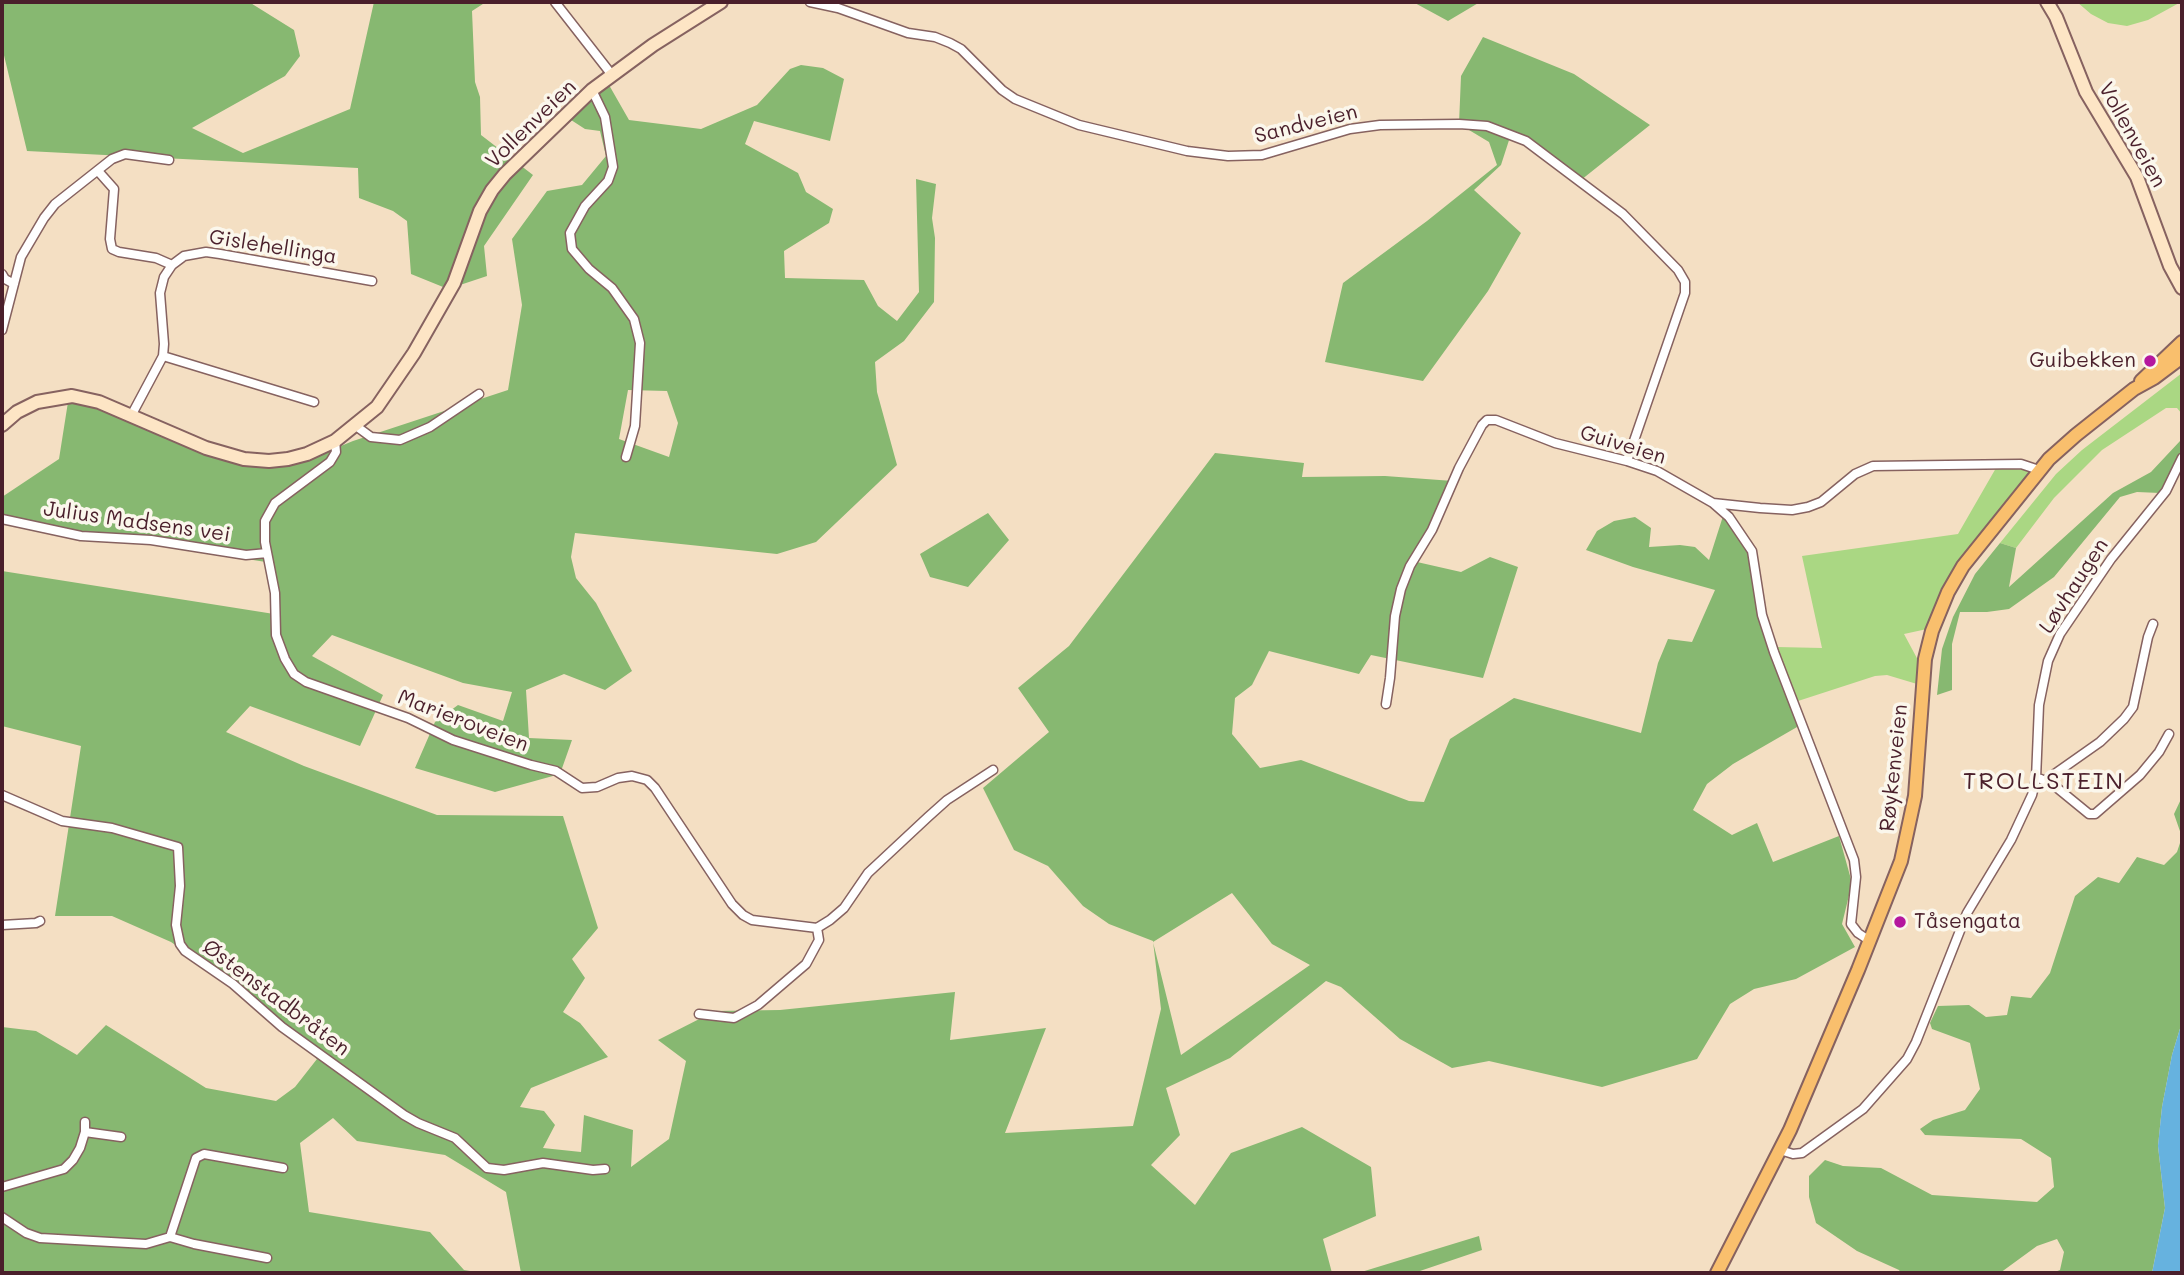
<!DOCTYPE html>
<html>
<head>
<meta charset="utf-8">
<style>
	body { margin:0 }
	#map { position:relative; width:2184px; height:1275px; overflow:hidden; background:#f4dfc3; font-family:Mali,sans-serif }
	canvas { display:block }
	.frame { position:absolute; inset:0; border:4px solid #4a1f2b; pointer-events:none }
</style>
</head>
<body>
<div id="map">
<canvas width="2184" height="1275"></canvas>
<div class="frame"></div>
</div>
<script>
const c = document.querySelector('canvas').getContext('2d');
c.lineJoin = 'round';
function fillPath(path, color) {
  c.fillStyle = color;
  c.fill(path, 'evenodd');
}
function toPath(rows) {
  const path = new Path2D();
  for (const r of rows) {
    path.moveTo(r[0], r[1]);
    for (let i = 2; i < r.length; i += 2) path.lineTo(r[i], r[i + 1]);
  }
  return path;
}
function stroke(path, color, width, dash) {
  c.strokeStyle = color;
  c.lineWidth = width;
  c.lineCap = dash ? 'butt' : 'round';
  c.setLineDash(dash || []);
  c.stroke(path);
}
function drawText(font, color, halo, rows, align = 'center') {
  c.font = font + ' Mali,sans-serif';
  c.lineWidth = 7;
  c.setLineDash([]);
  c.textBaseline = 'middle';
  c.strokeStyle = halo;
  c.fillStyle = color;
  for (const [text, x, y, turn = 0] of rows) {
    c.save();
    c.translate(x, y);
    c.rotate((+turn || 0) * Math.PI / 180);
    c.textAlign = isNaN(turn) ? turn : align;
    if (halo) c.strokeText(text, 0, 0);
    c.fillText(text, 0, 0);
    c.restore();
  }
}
const green = toPath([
	[2077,2,2181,2,2148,20,2127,26,2108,23,2091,14],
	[2182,373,2182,414,2177,408,2166,408,2102,450,2054,498,2016,548,2000,543,2056,474,2082,450],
	[1996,468,2031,470,1958,564,1936,604,1927,629,1904,634,1919,662,1917,684,1887,675,1875,676,1798,701,1777,647,1822,648,1802,556,1958,534]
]);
const forest = toPath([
	[2,2,249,2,294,30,300,56,285,76,192,128,243,153,350,109,374,2,486,2,472,11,475,82,480,97,481,135,533,175,484,246,487,276,448,289,411,274,407,221,393,211,359,198,358,168,27,151,2,47],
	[1413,2,1480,2,1448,21],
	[1483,37,1574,74,1650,125,1581,180,1511,134,1501,165,1474,190,1521,233,1488,291,1423,381,1325,362,1343,283,1427,221,1497,165,1489,142,1459,124,1461,76],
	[801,65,823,68,844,79,830,141,754,121,745,144,798,173,806,192,833,209,829,223,784,251,785,278,864,280,878,306,897,321,919,292,916,179,936,184,932,218,935,238,934,302,904,341,875,362,877,392,897,465,816,542,777,554,575,533,571,557,576,578,596,603,632,671,605,690,564,674,526,690,529,738,572,740,560,774,495,792,415,768,435,722,458,705,503,721,512,692,463,683,332,635,312,656,383,695,360,746,250,706,226,732,304,766,437,815,563,816,598,928,572,959,585,978,563,1012,580,1023,608,1057,531,1088,520,1107,544,1111,555,1125,543,1148,581,1152,584,1115,633,1130,631,1167,669,1139,686,1061,658,1040,715,1011,780,1010,955,992,950,1040,1046,1028,1005,1133,1133,1126,1161,1009,1153,941,1109,924,1083,906,1048,866,1014,850,983,788,1049,732,1018,688,1069,646,1215,453,1304,463,1302,477,1385,476,1453,481,1417,562,1461,572,1490,557,1518,567,1483,678,1371,655,1359,674,1269,651,1252,685,1235,698,1232,734,1260,768,1301,760,1409,801,1424,802,1450,739,1514,698,1641,733,1658,663,1668,639,1692,642,1715,590,1633,567,1586,550,1597,531,1614,521,1635,517,1651,528,1649,547,1680,545,1695,547,1709,560,1724,513,1752,554,1766,622,1804,723,1733,764,1707,784,1693,810,1732,835,1757,823,1773,862,1839,836,1852,883,1842,924,1855,947,1796,979,1754,989,1730,1004,1697,1059,1602,1087,1489,1061,1452,1068,1400,1039,1341,987,1326,981,1230,1058,1166,1088,1180,1135,1151,1165,1195,1205,1231,1153,1302,1127,1371,1167,1376,1216,1323,1239,1332,1273,521,1273,506,1192,445,1155,357,1141,333,1118,300,1143,309,1212,430,1232,464,1270,483,1273,2,1273,2,1027,36,1031,77,1055,106,1025,206,1088,276,1101,295,1087,317,1059,242,991,171,942,112,916,55,916,81,746,2,726,2,571,274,614,266,562,2,521,2,497,59,459,68,402,97,407,245,466,302,462,353,441,508,390,522,305,512,239,547,191,582,185,606,156,600,131,585,129,568,118,586,101,609,85,629,120,701,129,757,105,790,69],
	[628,390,667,391,678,423,669,457,619,439],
	[1232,893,1272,944,1310,965,1181,1055,1153,942],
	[2182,433,2182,451,2160,493,2137,492,2120,497,2054,577,2009,609,1987,612,1960,612,1952,644,1952,690,1937,695,1942,649,1953,617,1975,574,2000,543,2016,548,2009,587,2113,493,2151,472,2180,441],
	[988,513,1009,540,968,587,930,577,920,554],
	[2182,797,2182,1022,2172,1055,2162,1107,2158,1146,2165,1208,2152,1273,2052,1273,2060,1270,2064,1252,2057,1239,2037,1246,2000,1273,1901,1273,1899,1270,1857,1251,1816,1223,1809,1197,1809,1176,1825,1160,1843,1166,1881,1168,1932,1195,2037,1202,2054,1187,2051,1158,2021,1139,1925,1135,1920,1129,1933,1120,1965,1110,1980,1089,1970,1043,1932,1029,1930,1023,1938,1006,1969,1005,1986,1017,2007,1015,2011,996,2031,998,2050,973,2075,896,2098,877,2119,883,2137,857,2164,865,2177,852,2182,837,2174,814],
	[1479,1236,1482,1250,1414,1273,1358,1273]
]);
const water = toPath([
	[2182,1022,2182,1273,2152,1273,2165,1208,2158,1146,2162,1107,2172,1055]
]);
const minor = toPath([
	[555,2,612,75],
	[810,2,838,8,908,33,935,37,950,43,961,49,1002,90,1015,99,1079,125,1187,151,1228,156,1262,155,1350,129,1380,125,1459,124,1487,126,1526,141,1623,214,1678,270,1685,282,1685,293,1627,461],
	[592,90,605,117,613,167,608,181,585,206,570,233,572,249,589,269,612,288,634,319,640,343,635,426,626,457],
	[98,171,114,189,110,239,112,249,119,252,156,258,172,265],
	[2,274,5,279,14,284],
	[2,330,21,257,44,218,55,204,112,159,125,154,169,160],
	[163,356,314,402],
	[131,416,163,356,164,344,160,293,164,277,172,265,184,256,206,252,220,254,372,281],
	[356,426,371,437,400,440,430,427,479,394],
	[335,441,336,452,330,462,275,503,265,521,265,542,275,593,276,635,285,659,294,674,306,682,408,718,453,740,531,765,556,771,582,788,597,787,618,778,632,776,647,780,655,788,732,904,743,915,752,920,817,928,830,920,844,908,868,873,928,817,947,800,993,770],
	[1713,503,1729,517,1752,551,1762,615,1774,652,1854,860,1856,877,1851,924,1858,933,1870,941],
	[2,519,81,536,151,540,246,555,267,553],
	[1386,704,1390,678,1395,616,1401,589,1410,566,1432,530,1459,468,1482,425,1487,420,1496,420,1555,443,1627,461,1657,471,1713,503,1760,508,1792,510,1808,507,1821,502,1855,474,1873,466,2021,464,2039,470],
	[2041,779,2056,787,2089,814,2095,814,2140,775,2159,752,2169,734],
	[2046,780,2100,742,2124,719,2133,707,2148,637,2153,624],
	[2,795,62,821,112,828,178,847,180,886,176,925,180,944,185,951,233,984,282,1027,404,1115,418,1123,455,1138,487,1168,504,1170,543,1163,593,1170,605,1169],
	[2,925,36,923,40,921],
	[699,1014,734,1018,758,1005,806,964,819,940,817,928],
	[85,1132,121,1137],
	[1780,1150,1793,1154,1802,1153,1863,1109,1907,1059,1916,1042,1967,913,2011,840,2032,795,2036,779,2039,705,2048,661,2060,634,2111,559,2166,491,2182,458],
	[2,1187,64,1169,73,1160,80,1148,85,1132,85,1122],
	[2,1217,26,1233,40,1238,146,1244,170,1237,194,1244,267,1258],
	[170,1237,196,1158,204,1154,283,1168]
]);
const secondary = toPath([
	[2047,2,2056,17,2086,92,2137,177,2170,266,2182,288],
	[2,425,17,412,37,402,72,396,99,402,206,448,244,459,269,461,288,459,307,454,335,441,377,407,414,353,454,283,480,211,492,190,505,174,592,90,653,45,721,2]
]);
const primary = toPath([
	[2141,381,2182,342],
	[1717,1273,1790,1130,1858,970,1901,861,1915,796,1925,659,1932,631,1948,592,1963,566,2049,459,2076,435,2134,389,2154,378,2182,357]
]);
const markers = [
	[2150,361,7,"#b5179e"],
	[1900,922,7,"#b5179e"]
];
const streetNames = [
	["Vollenveien",531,124,-44],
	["Sandveien",1306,124,-14],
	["Vollenveien",2132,135,61],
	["Gislehellinga",273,247,9],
	["Guiveien",1623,445,17],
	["Julius Madsens vei",137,522,8],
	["Løvhaugen",2074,586,-57],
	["Marieroveien",463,721,21],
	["Røykenveien",1894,768,-84],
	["Østenstadbråten",276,998,37]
];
const poiNames = [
	["Guibekken",2136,361],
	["Tåsengata",1914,922,"left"]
];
const quarterNames = [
	["TROLLSTEIN",2044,782]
];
fillPath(green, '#aad783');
fillPath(forest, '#87b871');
fillPath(water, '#66b2df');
stroke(minor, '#866260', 11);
stroke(secondary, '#866260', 16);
stroke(primary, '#866260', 16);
stroke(minor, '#fff', 8);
stroke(secondary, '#fde5c5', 12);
stroke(primary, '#f9bf6d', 12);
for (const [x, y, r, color] of markers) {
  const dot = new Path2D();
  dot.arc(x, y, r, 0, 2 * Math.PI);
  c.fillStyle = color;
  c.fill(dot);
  stroke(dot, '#fbf7ec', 2.5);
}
drawText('21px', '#4a1f2b', '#fbf7ec', streetNames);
drawText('21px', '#4a1f2b', '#fbf7ec', poiNames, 'right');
c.letterSpacing = '2px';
drawText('24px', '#4a1f2b', '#fbf7ec', quarterNames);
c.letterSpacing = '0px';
</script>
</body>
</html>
